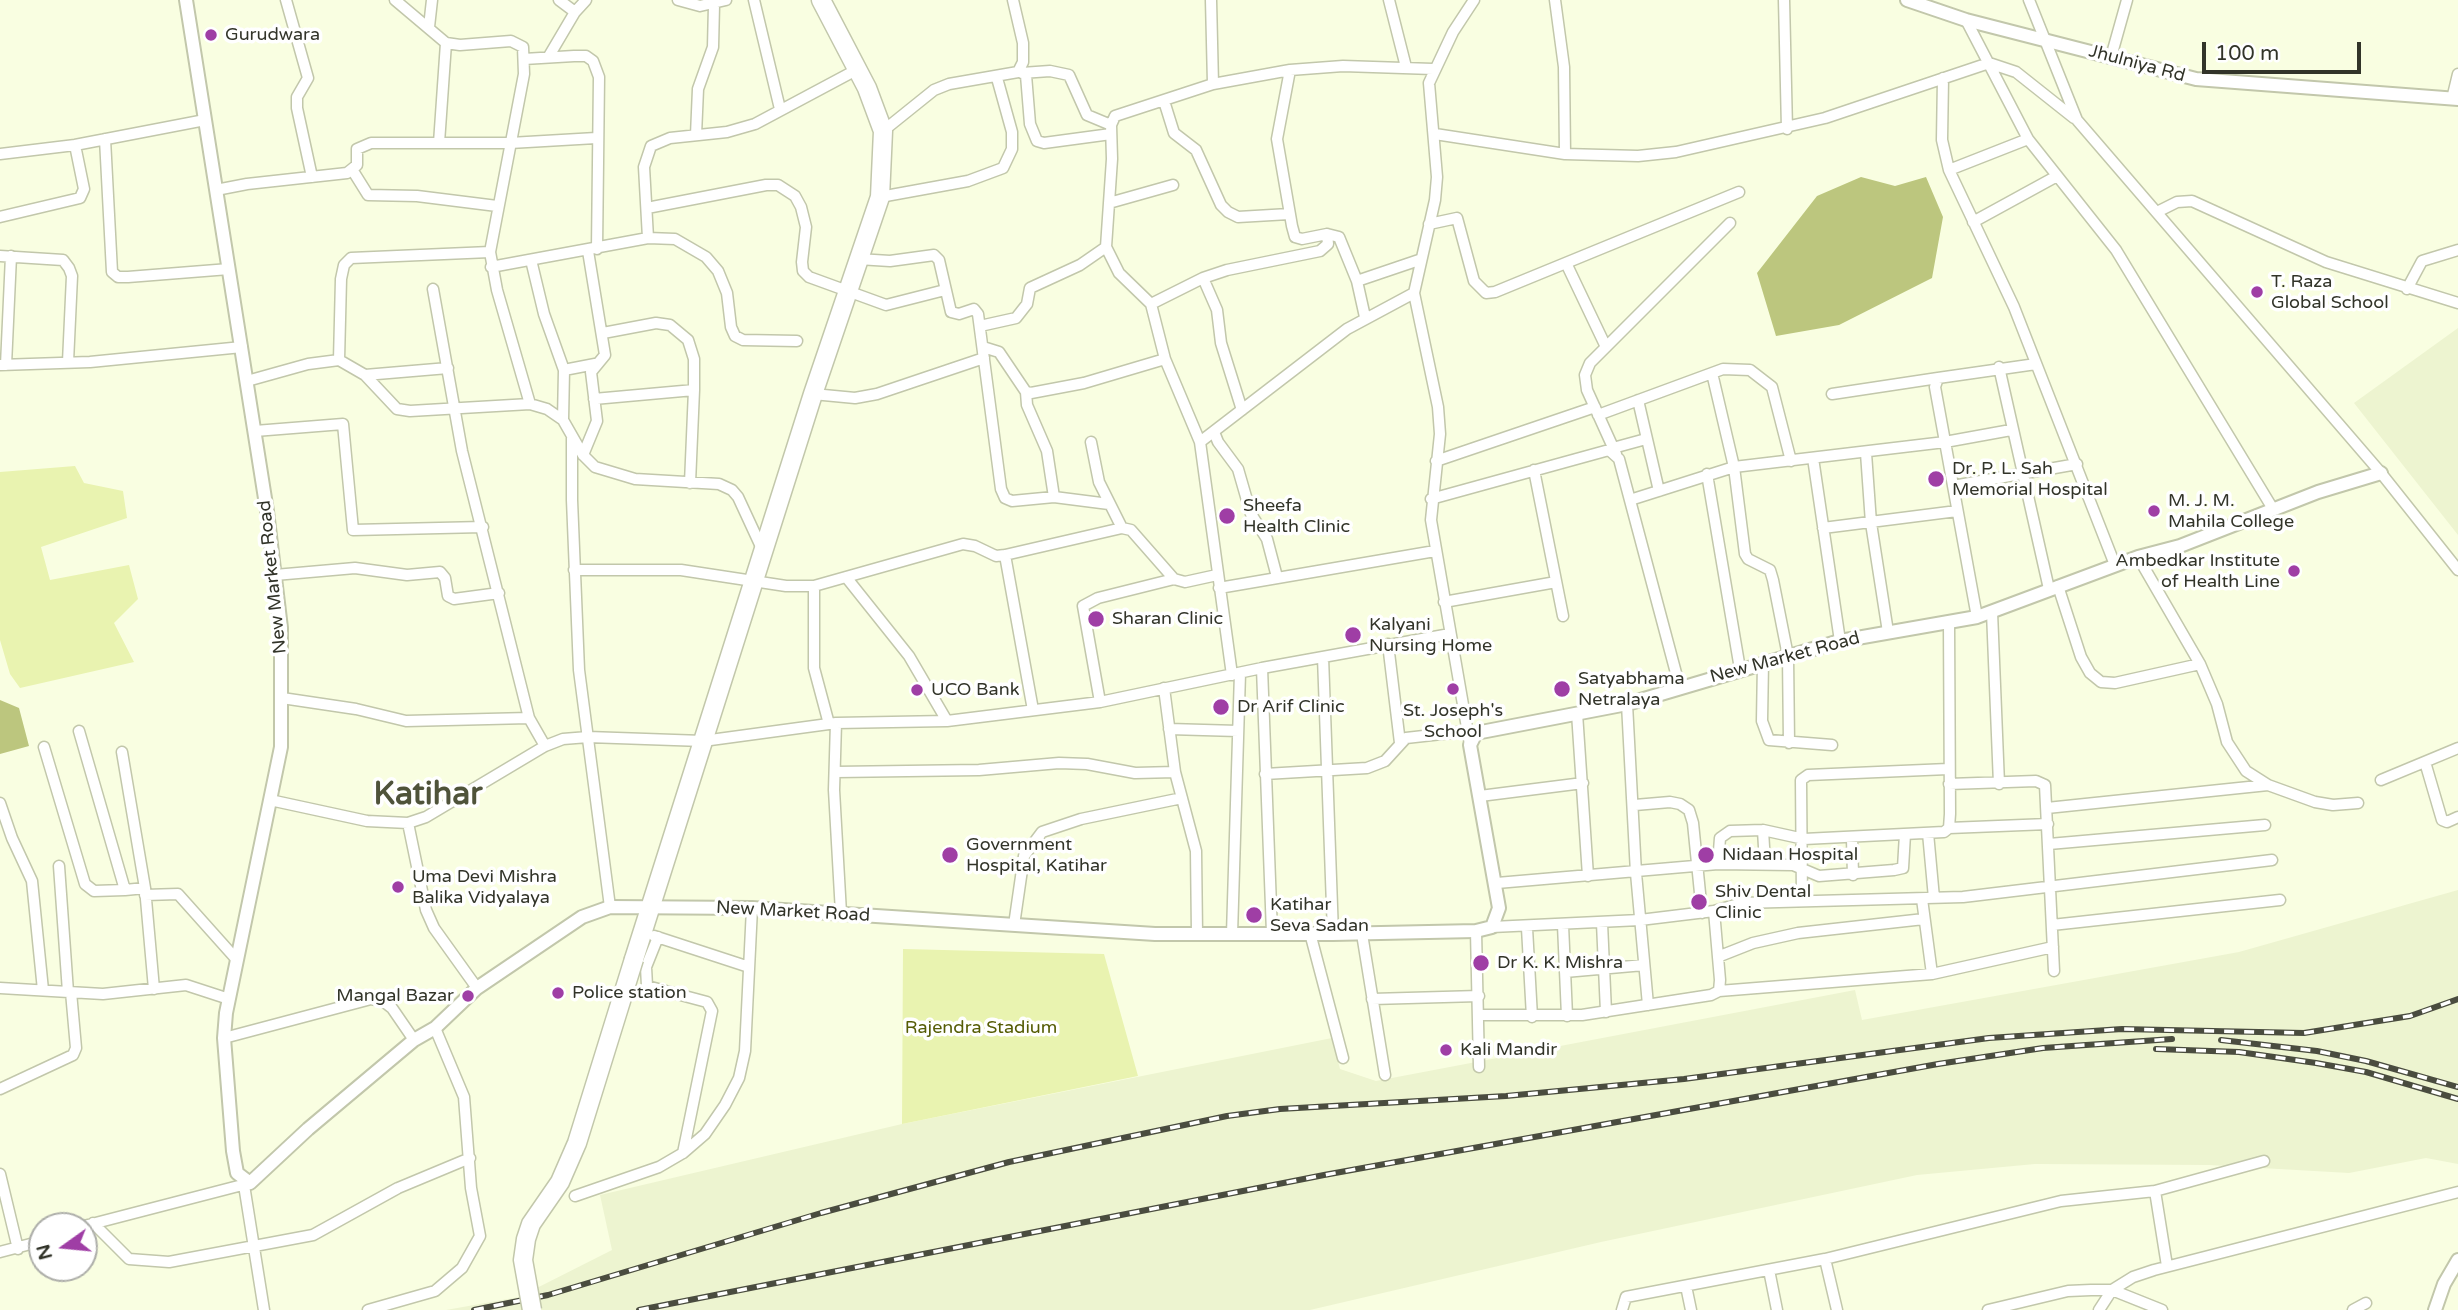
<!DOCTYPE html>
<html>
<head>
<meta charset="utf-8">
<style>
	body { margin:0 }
	#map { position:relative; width:2458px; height:1310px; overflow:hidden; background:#f9fee1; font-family:"Varela Round",sans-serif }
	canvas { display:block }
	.north { position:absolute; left:28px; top:1212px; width:70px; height:70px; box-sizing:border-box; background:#fff; border:2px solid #adaea9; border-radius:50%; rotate:255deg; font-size:19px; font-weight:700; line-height:28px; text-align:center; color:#323429 }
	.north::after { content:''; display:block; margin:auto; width:24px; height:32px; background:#9f3ea5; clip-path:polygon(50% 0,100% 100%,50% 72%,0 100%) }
	.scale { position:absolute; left:2202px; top:42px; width:159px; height:32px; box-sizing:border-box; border:4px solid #323429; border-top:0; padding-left:9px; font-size:21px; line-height:24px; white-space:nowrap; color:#323429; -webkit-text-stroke:5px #fff; paint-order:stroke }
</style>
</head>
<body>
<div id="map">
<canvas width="2458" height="1310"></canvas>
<div class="north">N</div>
<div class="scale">100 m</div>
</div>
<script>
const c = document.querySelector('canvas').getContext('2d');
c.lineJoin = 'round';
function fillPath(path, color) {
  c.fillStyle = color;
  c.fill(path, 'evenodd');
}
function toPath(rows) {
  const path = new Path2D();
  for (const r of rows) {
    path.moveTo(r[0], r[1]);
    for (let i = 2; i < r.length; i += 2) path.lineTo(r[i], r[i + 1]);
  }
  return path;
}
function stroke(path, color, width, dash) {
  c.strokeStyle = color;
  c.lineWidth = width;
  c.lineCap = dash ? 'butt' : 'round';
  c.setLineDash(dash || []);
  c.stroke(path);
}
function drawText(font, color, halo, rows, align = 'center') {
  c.font = font + ' "Varela Round",sans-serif';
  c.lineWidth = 7;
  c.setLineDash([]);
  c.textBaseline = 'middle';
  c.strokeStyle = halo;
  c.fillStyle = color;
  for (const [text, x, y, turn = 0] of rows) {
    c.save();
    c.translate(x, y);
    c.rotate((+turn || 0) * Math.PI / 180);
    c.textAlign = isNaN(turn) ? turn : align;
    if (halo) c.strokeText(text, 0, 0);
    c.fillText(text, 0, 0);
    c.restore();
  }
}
const built = toPath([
	[2458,328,2458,535,2354,403],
	[2458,890,2458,1164,2426,1158,2349,1173,2209,1165,2035,1164,1917,1175,1601,1242,1310,1310,446,1310,519,1297,612,1250,600,1195,902,1124,1332,1038,1340,1069,1376,1081,1855,990,1862,1020,2239,952]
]);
const green = toPath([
	[75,466,84,483,123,491,127,518,41,547,50,580,129,565,138,599,114,623,134,662,20,688,10,674,0,640,0,472],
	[903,949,1104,954,1138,1076,902,1124]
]);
const water = toPath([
	[1861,177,1895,186,1926,177,1943,217,1932,278,1839,325,1776,336,1757,273,1817,196],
	[0,700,19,708,29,746,0,754]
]);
const street = toPath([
	[286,0,308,78,297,97,297,108,312,177],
	[395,0,446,43,460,45,511,41,523,47,524,74,490,252,497,290,530,404],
	[559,0,575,12],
	[678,0,700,6,726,0],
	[754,0,780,109],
	[1211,0,1213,84],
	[1389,0,1406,67],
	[1555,0,1564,67,1565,154],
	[1784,0,1787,129],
	[2029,0,2077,120,2381,473,2458,570],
	[1966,20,2028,139,2116,250,2273,509],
	[429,27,432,0],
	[549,56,575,12,586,0],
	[2111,57,2127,0],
	[524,59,574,56,586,56,593,61,599,77,597,249],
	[1290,70,1277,139,1292,226,1295,237,1302,239,1327,234,1339,237,1357,281,1365,317],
	[1022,73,1050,71,1069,75,1087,115,1111,125],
	[1026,75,1030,124,1037,141,1044,143,1111,134],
	[1943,78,1942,140,1949,170,2014,307,2115,565],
	[2452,99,2458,74],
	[1164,101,1174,133,1196,150,1221,205,1228,212,1238,217,1289,214],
	[883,131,934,90,949,84,1018,72,1023,62,1023,43,1013,0],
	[1435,134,1565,154,1638,156,1676,152,1825,118,1989,63,2016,72,2074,118],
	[696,135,698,89,713,47,714,5],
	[105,139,112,272,118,277,128,277,229,269],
	[439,143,446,43],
	[0,154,75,145,205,120],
	[1949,170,2028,139],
	[353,171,368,195,417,196,497,206],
	[216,190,247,184,347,173,357,165,357,149,371,143,510,143,596,138],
	[880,197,968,181,1003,168,1012,149,1012,132,997,78],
	[1109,203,1173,185],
	[647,208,766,185,778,185,795,196,801,207,806,227,802,262,803,271,809,277,886,305,945,290],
	[2157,212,2177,202,2192,201,2326,262,2458,303],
	[0,217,80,198,84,189,75,145],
	[1973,222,2057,176],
	[1429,224,1457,218,1474,281,1486,293,1495,292,1739,192],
	[648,238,644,167,651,146,670,138,727,132,755,124,858,69],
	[0,256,63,260,69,268,72,276,68,362],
	[858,259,890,261,934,255,939,260,951,312,959,314,974,309,978,314,1001,489,1005,498,1012,501,1054,497,1109,504],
	[531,260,544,314,564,370,563,420],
	[1566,263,1606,347],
	[491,267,648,238,675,239,706,257,718,271,727,293,731,327,735,336,743,340,797,341],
	[1203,278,1217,310,1221,343,1242,410],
	[1357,281,1419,260],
	[433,289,462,451,529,718,545,746],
	[2407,289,2422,261,2458,250],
	[1151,304,1203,278,1227,270,1320,251,1328,244,1327,234],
	[980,326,1016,318,1027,304,1030,288,1080,265,1106,247],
	[603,333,656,323,670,325,688,340,694,359,694,390,690,483],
	[983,347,999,352,1026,392,1031,393,1084,383,1165,359],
	[339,360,341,279,344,265,351,258,490,252],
	[0,365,90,362,242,347],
	[6,365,11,256],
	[1999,367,2049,589],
	[564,370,595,364],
	[1712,373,1734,467,1745,554,1748,559,1770,570,1773,580,1788,656,1789,743],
	[365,375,448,368],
	[247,381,308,364,339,360,365,375,397,409,410,411,530,404,547,409,563,420,583,455,595,467,635,479,719,484,732,490,738,497,763,551],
	[1026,392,1027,405,1047,451,1054,497],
	[813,394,855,398,877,394,984,358],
	[1832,394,1938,378],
	[594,399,694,390],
	[1638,400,1659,491],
	[1598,415,1723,369,1750,370,1772,387,1791,461],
	[255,431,343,424,353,530,483,527],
	[1214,432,1218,442,1238,469,1251,514,1267,539,1277,577],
	[572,438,572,500,579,670,610,907],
	[1091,442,1099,482,1122,528],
	[1200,442,1347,329,1414,293],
	[1613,448,1646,439],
	[1866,453,1871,523,1888,632],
	[1616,454,1587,390,1585,375,1590,363,1730,223],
	[583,455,597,421,591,372,605,355,588,251],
	[1813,458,1840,641],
	[1436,461,1595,407],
	[1534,470,1563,616],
	[1707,474,1740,669],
	[1953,486,2077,464],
	[1431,499,1609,450,1619,459,1680,688],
	[1630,500,1734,467,1945,442,2011,430],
	[1823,528,1957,511],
	[1005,555,1033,710],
	[2138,557,2200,664,2217,704,2227,742,2246,771,2268,785,2315,802,2333,805,2358,803],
	[574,570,681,570,786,586,814,586,963,544,975,546,996,556,1005,555,1122,528,1131,530,1174,579,1185,582,1217,575],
	[275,575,355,568,407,575,440,572,445,578,448,596,454,599,499,593],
	[846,577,909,656,947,721],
	[814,586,814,668,829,724],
	[2058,586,2081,657,2090,673,2101,682,2115,683,2200,664],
	[1219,588,1435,551],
	[1444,602,1556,582],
	[1992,612,1999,784],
	[1977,617,1935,387,1938,378,2036,364],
	[1388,644,1400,743],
	[1323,657,1333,934],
	[1763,662,1762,721,1769,740,1832,745],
	[1262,668,1272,933],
	[1232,675,1200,442,1165,359,1151,304,1119,273,1106,247,1112,159,1111,125,1115,116,1213,84,1290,70,1343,66,1433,69],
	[1164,688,1175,772,1196,851,1197,934],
	[282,698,356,709,406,721,529,718],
	[1100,702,1083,606,1098,598,1174,579],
	[1627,704,1636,873,1648,1005],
	[1577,713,1588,876],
	[836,723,834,790,841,913],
	[1169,729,1238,731],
	[79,731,125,890,145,888],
	[1470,745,1431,520,1440,434,1438,407,1414,293,1435,200,1437,177,1429,83,1453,32,1474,0],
	[44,747,85,884,94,891,125,890],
	[122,752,145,888,154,989],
	[2425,762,2442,820,2447,822,2458,817],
	[836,772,979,770,1059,763,1087,764,1135,773,1175,772],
	[1265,774,1367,768,1385,761,1406,738,1468,731],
	[2381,780,2458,748],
	[1949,784,2036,781,2045,785,2054,971],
	[1480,796,1583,783],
	[270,800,367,821,408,823,426,817,545,746,563,739,588,737,703,741,836,723,947,721,1100,702,1262,668,1450,634],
	[0,803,12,838,32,881,43,990],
	[1635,805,1670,802,1680,804,1689,810,1693,823,1702,913],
	[2047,808,2268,785],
	[408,823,426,910,434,928,477,988],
	[1949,828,2048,824],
	[1763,830,1765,864],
	[1928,833,1934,898],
	[1852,839,1853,875],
	[2049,844,2265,825],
	[1718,864,1793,865,1819,876,1894,870,1903,868,1905,834],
	[59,866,68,992],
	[1497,883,1718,864,1720,838,1730,831,1763,830,1804,839,1944,832,1949,828,1950,814,1949,623],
	[145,895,178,894,237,960],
	[1922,899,1932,974],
	[1802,901,1801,780,1808,775,1948,769],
	[1602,923,1606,1012],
	[1014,925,1024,856,1042,832,1081,819,1182,798],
	[1563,925,1567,1016],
	[2052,925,2280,900],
	[1492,927,1640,920,1714,911,1742,903,1963,897,2272,860],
	[1527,928,1532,1017],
	[1476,931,1479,1067],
	[1310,933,1343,1058],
	[1232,934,1240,673],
	[1362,934,1385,1075],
	[654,936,749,967],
	[658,937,646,967,647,986,707,1002,712,1011,683,1153],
	[1720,956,1753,943,1798,933,1924,919],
	[1565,972,1644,965],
	[0,988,103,994,186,985,229,999],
	[1719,991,1932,974,2053,947],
	[1372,999,1479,996],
	[1479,1015,1582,1015,1711,995,1719,991,1720,980,1714,911],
	[224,1038,371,999,383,1001,392,1008,414,1040],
	[0,1089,73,1055,76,1048,71,992],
	[0,1174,18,1249],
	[244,1185,264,1310],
	[2155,1191,2167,1266],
	[575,1196,659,1167,683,1153,705,1134,725,1105,739,1078,745,1051,752,908],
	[93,1223,129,1259,169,1262,313,1235,398,1188,470,1158],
	[84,1226,250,1183],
	[0,1252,42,1241],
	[1825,1259,1837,1310],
	[1769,1270,1777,1310],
	[1686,1286,1691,1310],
	[368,1310,435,1291,462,1268,480,1236,471,1188,464,1097,435,1028],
	[1622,1310,1626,1297,1825,1259,2061,1201,2155,1191,2264,1161],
	[1988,1310,2068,1291,2091,1290,2112,1290,2162,1310],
	[2099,1310,2112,1290,2133,1277,2154,1270,2458,1192],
	[2353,1310,2366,1303]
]);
const secondary = toPath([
	[186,0,267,511,281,628,281,747,226,1013,224,1038,233,1151,237,1173,250,1183,308,1129,414,1040,435,1028,477,988,582,917,610,907,752,908,1155,934,1333,934,1476,931,1492,927,1499,908,1470,745,1476,733,1627,704,1840,641,1977,617,2138,557,2180,546,2318,492,2381,473],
	[1907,0,1966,20,2196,79,2458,99],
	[2435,1310,2444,1284,2458,1260]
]);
const highway = toPath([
	[634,959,813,394,880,197,883,131,867,88,821,0]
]);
const rail = toPath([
	[2221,1040,2317,1051,2366,1061,2458,1087],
	[2156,1049,2239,1052,2316,1063,2366,1072,2458,1099],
	[474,1310,548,1295,821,1213,1009,1162,1227,1116,1280,1109,1506,1096,1684,1079,1989,1038,2122,1029,2304,1033,2410,1016,2458,999],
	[639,1310,1324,1175,1938,1064,2043,1048,2172,1039]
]);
const highwayBridge = toPath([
	[532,1310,523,1260,526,1239,531,1224,560,1182,577,1143,634,959]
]);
const markers = [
	[211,35,7,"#9f3ea5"],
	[2257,292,7,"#9f3ea5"],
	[1936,479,9,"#9f3ea5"],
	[2154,511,7,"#9f3ea5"],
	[1227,516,9,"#9f3ea5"],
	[2294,571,7,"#9f3ea5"],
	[1096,619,9,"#9f3ea5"],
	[1353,635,9,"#9f3ea5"],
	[1453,689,7,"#9f3ea5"],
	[1562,689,9,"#9f3ea5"],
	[917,690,7,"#9f3ea5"],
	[1221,707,9,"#9f3ea5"],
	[950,855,9,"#9f3ea5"],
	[1706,855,9,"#9f3ea5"],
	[398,887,7,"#9f3ea5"],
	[1699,902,9,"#9f3ea5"],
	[1254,915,9,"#9f3ea5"],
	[1481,963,9,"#9f3ea5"],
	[558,993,7,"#9f3ea5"],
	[468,996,7,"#9f3ea5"],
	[1446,1050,7,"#9f3ea5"]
];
const poiNames = [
	["Gurudwara",225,35],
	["T. Raza",2271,282],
	["Global School",2271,303],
	["Dr. P. L. Sah",1952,469],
	["Memorial Hospital",1952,490],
	["M. J. M.",2168,501],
	["Mahila College",2168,522],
	["Sheefa",1243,506],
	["Health Clinic",1243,527],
	["Ambedkar Institute",2280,561,"right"],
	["of Health Line",2280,582,"right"],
	["Sharan Clinic",1112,619],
	["Kalyani",1369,625],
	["Nursing Home",1369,646],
	["Satyabhama",1578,679],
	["Netralaya",1578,700],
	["UCO Bank",931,690],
	["Dr Arif Clinic",1237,707],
	["St. Joseph's",1453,711,"center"],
	["School",1453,732,"center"],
	["Government",966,845],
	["Hospital, Katihar",966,866],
	["Nidaan Hospital",1722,855],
	["Uma Devi Mishra",412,877],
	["Balika Vidyalaya",412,898],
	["Shiv Dental",1715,892],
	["Clinic",1715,913],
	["Katihar",1270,905],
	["Seva Sadan",1270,926],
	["Dr K. K. Mishra",1497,963],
	["Police station",572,993],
	["Mangal Bazar",454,996,"right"],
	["Kali Mandir",1460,1050]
];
const streetNames = [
	["Jhulniya Rd",2137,64,15],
	["New Market Road",273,577,-96],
	["New Market Road",1785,658,-15],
	["New Market Road",793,912,3]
];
const parkNames = [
	["Rajendra Stadium",981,1028]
];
const townNames = [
	["Katihar",428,796]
];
fillPath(built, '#edf4d0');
fillPath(green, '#e9f3b0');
fillPath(water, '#bcc67e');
stroke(street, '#c2c7ab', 13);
stroke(secondary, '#c2c7ab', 16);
stroke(highway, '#c2c7ab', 21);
stroke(street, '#fff', 10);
stroke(secondary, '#fff', 12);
stroke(highway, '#fff', 18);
stroke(rail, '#4a4c3f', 6);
stroke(rail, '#fff', 3.5, [10]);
stroke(highwayBridge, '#c2c7ab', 21, []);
stroke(highwayBridge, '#fff', 18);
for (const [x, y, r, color] of markers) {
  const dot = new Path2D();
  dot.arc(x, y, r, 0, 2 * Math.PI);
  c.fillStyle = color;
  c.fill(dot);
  stroke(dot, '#fff', 2.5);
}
drawText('18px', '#323429', '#fff', poiNames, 'left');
drawText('18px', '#323429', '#fff', streetNames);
drawText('18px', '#555c05', '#fff', parkNames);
drawText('bold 32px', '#4f533a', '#fff', townNames);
</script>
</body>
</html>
